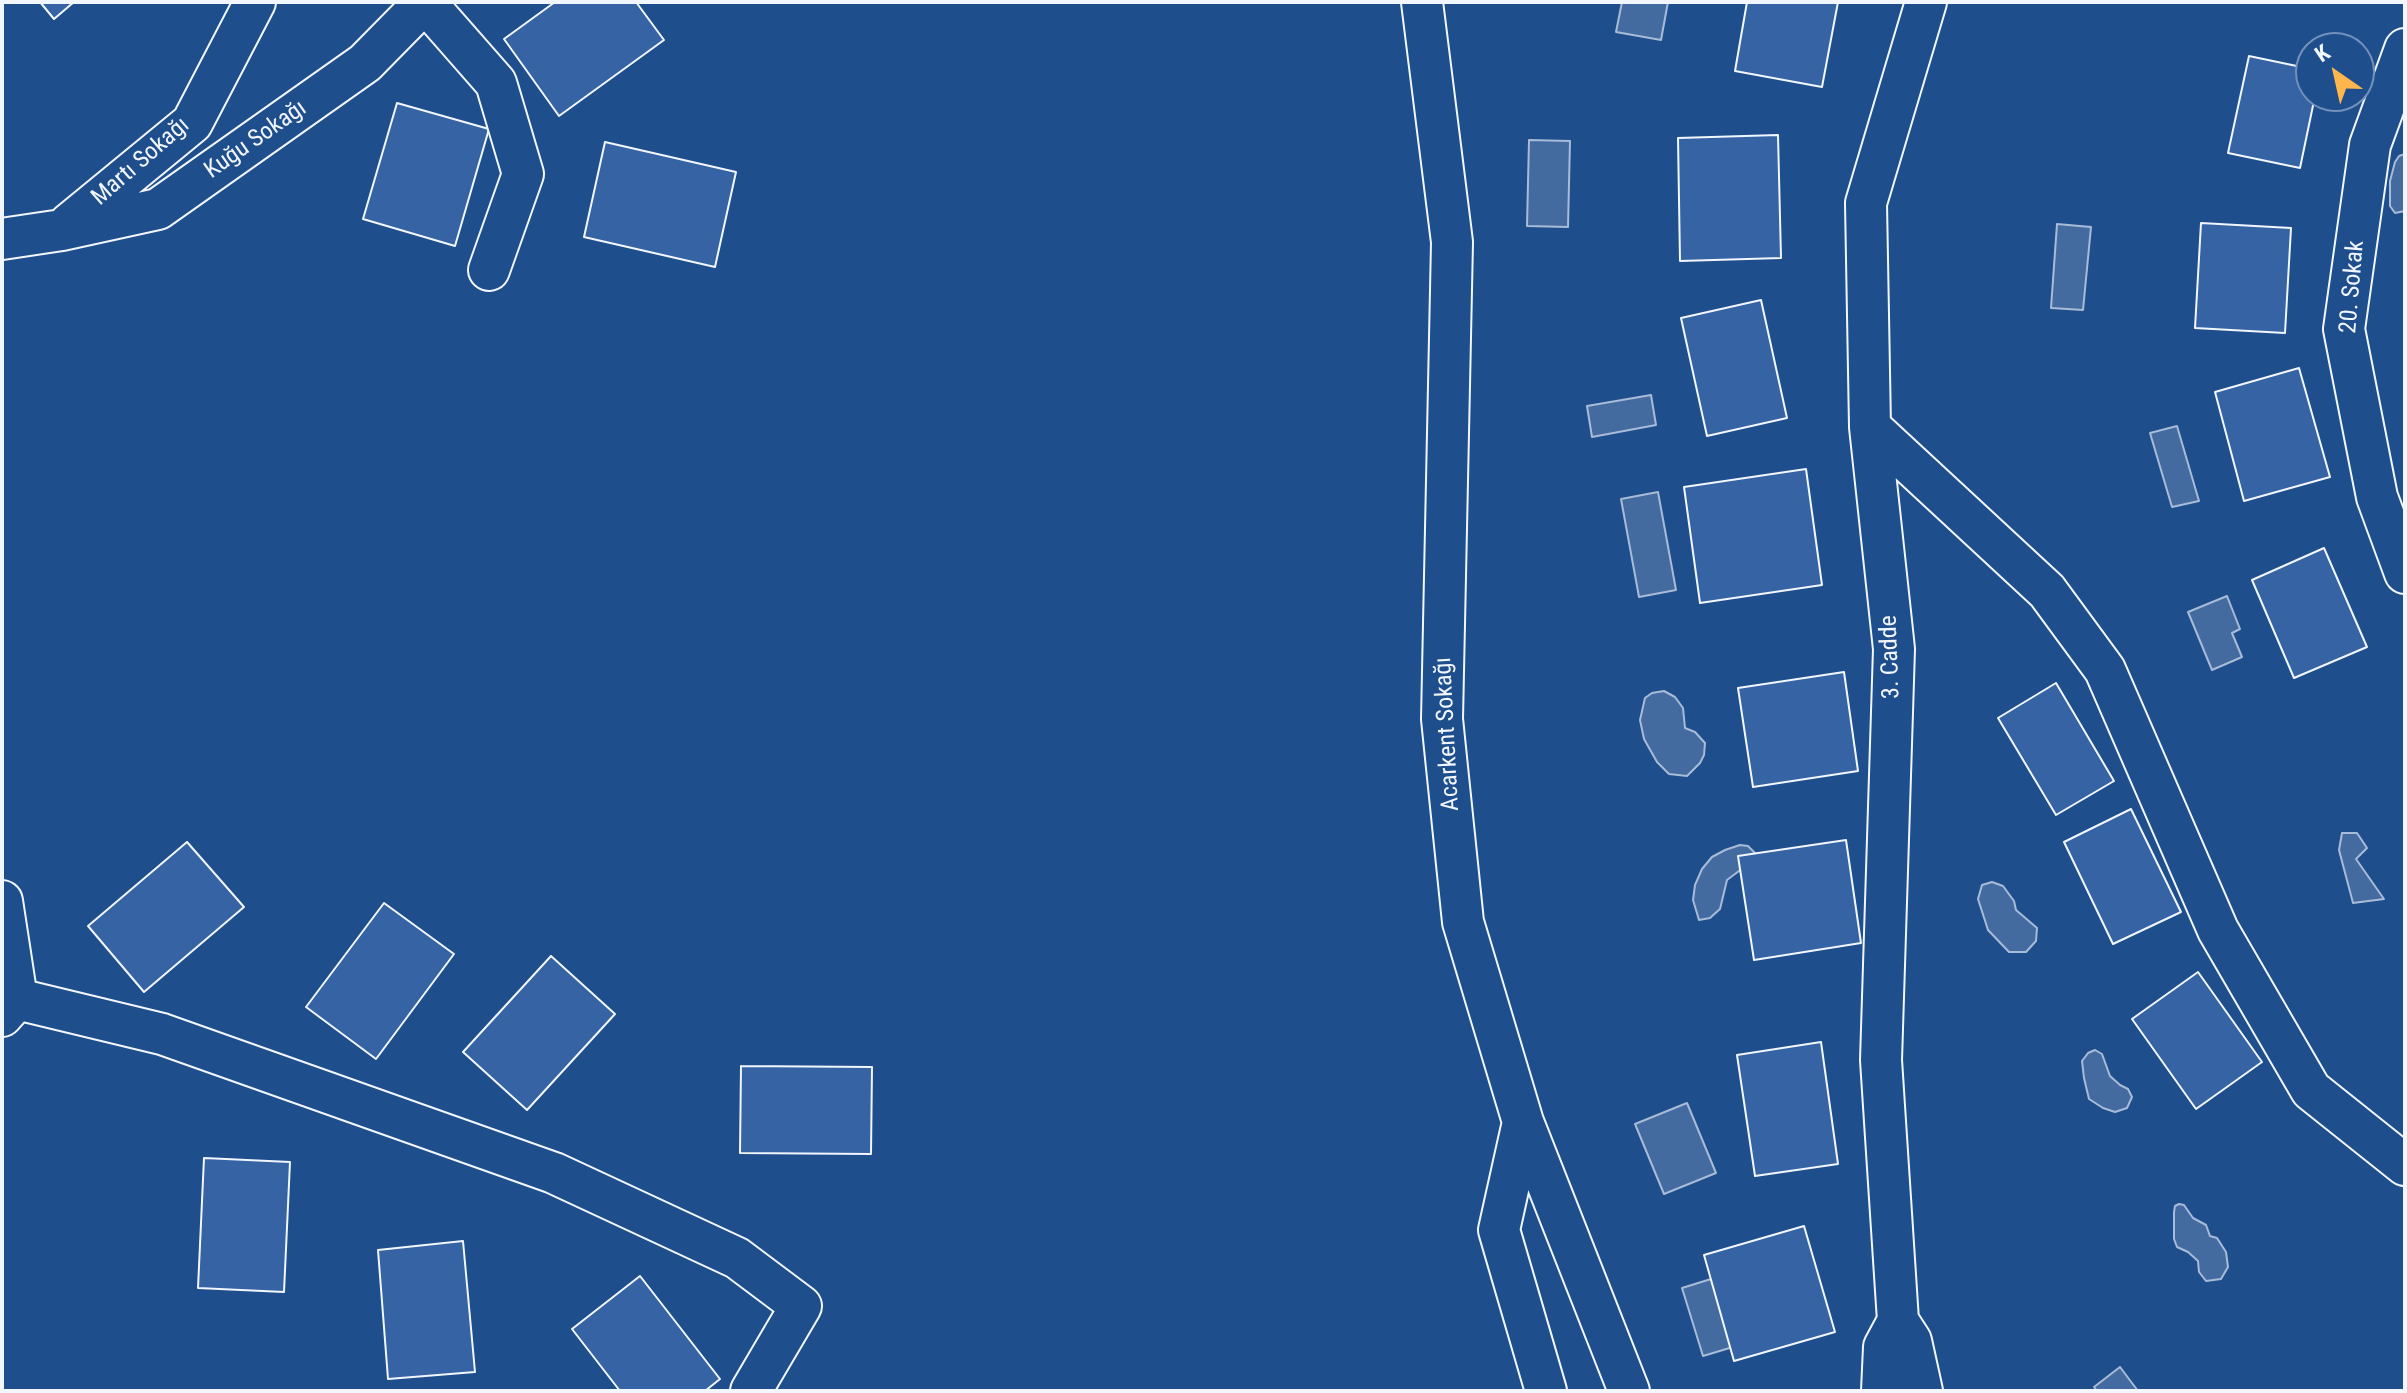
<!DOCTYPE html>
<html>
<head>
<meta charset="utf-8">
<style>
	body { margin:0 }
	#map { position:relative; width:2407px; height:1393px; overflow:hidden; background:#1f4e8c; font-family:"Roboto Condensed",sans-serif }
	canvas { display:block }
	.frame { position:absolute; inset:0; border:4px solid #f2f6ff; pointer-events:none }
	.north { position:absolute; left:2295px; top:32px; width:80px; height:80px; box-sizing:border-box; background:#1f4e8c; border:2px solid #7391ba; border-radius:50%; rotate:326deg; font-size:22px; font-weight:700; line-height:32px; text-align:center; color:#f2f6ff }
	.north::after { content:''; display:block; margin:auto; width:28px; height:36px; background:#ffb74d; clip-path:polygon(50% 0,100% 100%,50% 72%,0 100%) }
</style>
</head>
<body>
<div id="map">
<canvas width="2407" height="1393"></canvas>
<div class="frame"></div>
<div class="north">K</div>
</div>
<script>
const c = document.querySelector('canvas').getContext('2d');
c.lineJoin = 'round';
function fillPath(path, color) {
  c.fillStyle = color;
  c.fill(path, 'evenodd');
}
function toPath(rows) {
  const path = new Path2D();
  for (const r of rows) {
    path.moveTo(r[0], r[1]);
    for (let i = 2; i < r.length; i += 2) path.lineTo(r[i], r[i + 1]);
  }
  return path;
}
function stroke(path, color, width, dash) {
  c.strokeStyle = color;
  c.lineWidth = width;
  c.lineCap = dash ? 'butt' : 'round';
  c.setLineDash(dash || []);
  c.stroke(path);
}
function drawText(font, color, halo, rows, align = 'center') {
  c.font = font + ' "Roboto Condensed",sans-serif';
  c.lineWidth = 6;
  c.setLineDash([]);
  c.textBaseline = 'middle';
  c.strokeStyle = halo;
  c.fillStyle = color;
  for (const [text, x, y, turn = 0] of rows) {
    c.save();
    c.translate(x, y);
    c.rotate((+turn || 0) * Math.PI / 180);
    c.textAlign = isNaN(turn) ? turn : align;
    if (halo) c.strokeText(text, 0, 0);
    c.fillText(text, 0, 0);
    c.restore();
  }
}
const water = toPath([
	[1622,2,1668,2,1661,40,1616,32,1622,2],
	[1529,140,1570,141,1568,227,1527,226,1529,140],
	[2405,154,2405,211,2395,213,2390,206,2390,181,2395,162,2399,156,2405,154],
	[2057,224,2091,227,2083,310,2051,308,2057,224],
	[1651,395,1656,425,1592,437,1587,406,1651,395],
	[2177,426,2199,501,2172,507,2150,433,2177,426],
	[1658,492,1676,590,1639,597,1621,499,1658,492],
	[2227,596,2240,629,2232,633,2242,657,2212,670,2188,612,2227,596],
	[1664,691,1675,697,1683,708,1685,728,1695,732,1705,743,1704,755,1700,763,1687,776,1669,774,1657,762,1644,739,1640,720,1645,698,1652,693,1664,691],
	[2342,833,2357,833,2367,848,2356,859,2384,899,2353,903,2339,850,2342,833],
	[1740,845,1748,846,1756,854,1747,865,1727,880,1720,909,1710,918,1699,920,1693,900,1695,885,1702,869,1712,857,1725,850,1740,845],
	[1992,882,2003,886,2014,901,2016,910,2037,928,2036,941,2026,952,2009,952,1988,930,1978,899,1982,885,1992,882],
	[2095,1050,2102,1054,2110,1076,2120,1085,2128,1089,2132,1097,2127,1108,2115,1112,2103,1108,2089,1099,2084,1078,2082,1061,2088,1053,2095,1050],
	[1687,1103,1716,1173,1664,1194,1635,1124,1687,1103],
	[2179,1204,2184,1205,2193,1218,2206,1225,2210,1236,2217,1238,2226,1252,2228,1267,2221,1279,2206,1281,2199,1272,2198,1261,2188,1252,2177,1247,2174,1239,2174,1212,2175,1206,2179,1204],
	[1711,1279,1733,1347,1703,1356,1682,1288,1711,1279],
	[2120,1367,2138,1391,2097,1391,2094,1387,2120,1367]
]);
const building = toPath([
	[40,2,74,2,54,19,40,2],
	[555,2,636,2,664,40,559,116,504,39,555,2],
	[1747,2,1838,2,1822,87,1735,71,1747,2],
	[2249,56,2311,69,2311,96,2315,96,2300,168,2228,153,2249,56],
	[397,103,489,129,455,246,363,219,397,103],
	[1778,135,1781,258,1680,261,1678,138,1778,135],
	[605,142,736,172,715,267,584,237,605,142],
	[2201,223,2291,228,2285,333,2195,328,2201,223],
	[1761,300,1787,418,1707,436,1681,318,1761,300],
	[2299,368,2330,477,2244,501,2215,392,2299,368],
	[1806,469,1822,585,1700,603,1684,487,1806,469],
	[2324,548,2367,647,2294,678,2252,580,2324,548],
	[1844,672,1858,771,1753,787,1738,688,1844,672],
	[2056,683,2114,781,2056,815,1998,718,2056,683],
	[2131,809,2181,912,2113,944,2064,842,2131,809],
	[1846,840,1861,943,1754,960,1738,856,1846,840],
	[187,842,244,907,144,992,88,926,187,842],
	[384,903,454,954,376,1059,306,1007,384,903],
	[551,956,615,1014,527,1110,463,1052,551,956],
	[2198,972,2262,1062,2196,1109,2132,1019,2198,972],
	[1821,1042,1838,1164,1755,1176,1737,1055,1821,1042],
	[741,1066,872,1067,871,1154,740,1153,741,1066],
	[204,1158,290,1162,284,1292,198,1288,204,1158],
	[1804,1226,1835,1332,1734,1361,1704,1255,1804,1226],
	[463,1241,475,1372,388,1379,378,1250,463,1241],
	[640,1276,720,1379,705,1391,620,1391,572,1329,640,1276]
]);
const street = toPath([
	[425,2,496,83,523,174,489,270],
	[1422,2,1452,242,1442,719,1463,922,1523,1122,1629,1391],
	[2405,49,2370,145,2344,329,2377,497,2405,573],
	[69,224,192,123,255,2],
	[2,239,62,230,158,209,365,63,425,2],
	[1870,427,2047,591,2105,670,2218,930,2311,1090,2405,1165],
	[2,901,17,999,2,1016],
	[17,999,162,1034,554,1173,737,1258,801,1306,751,1391],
	[1523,1122,1499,1230,1546,1391],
	[1882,1391,1884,1347,1898,1321],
	[1922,1391,1911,1341,1898,1321,1881,1060,1894,649,1870,427,1866,203,1926,2]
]);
const streetNames = [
	["Kuğu Sokağı",256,140,-35],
	["Martı Sokağı",141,162,-41],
	["20. Sokak",2353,287,-85],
	["3. Cadde",1891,657,-92],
	["Acarkent Sokağı",1448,734,-93]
];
fillPath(water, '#446ba0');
stroke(water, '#a8bbd7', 2);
fillPath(building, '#3563a3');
stroke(building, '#f2f6ff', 2);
stroke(street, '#f2f6ff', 44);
stroke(street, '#1f4e8c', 40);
drawText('24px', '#f2f6ff', '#1f4e8c', streetNames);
</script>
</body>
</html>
